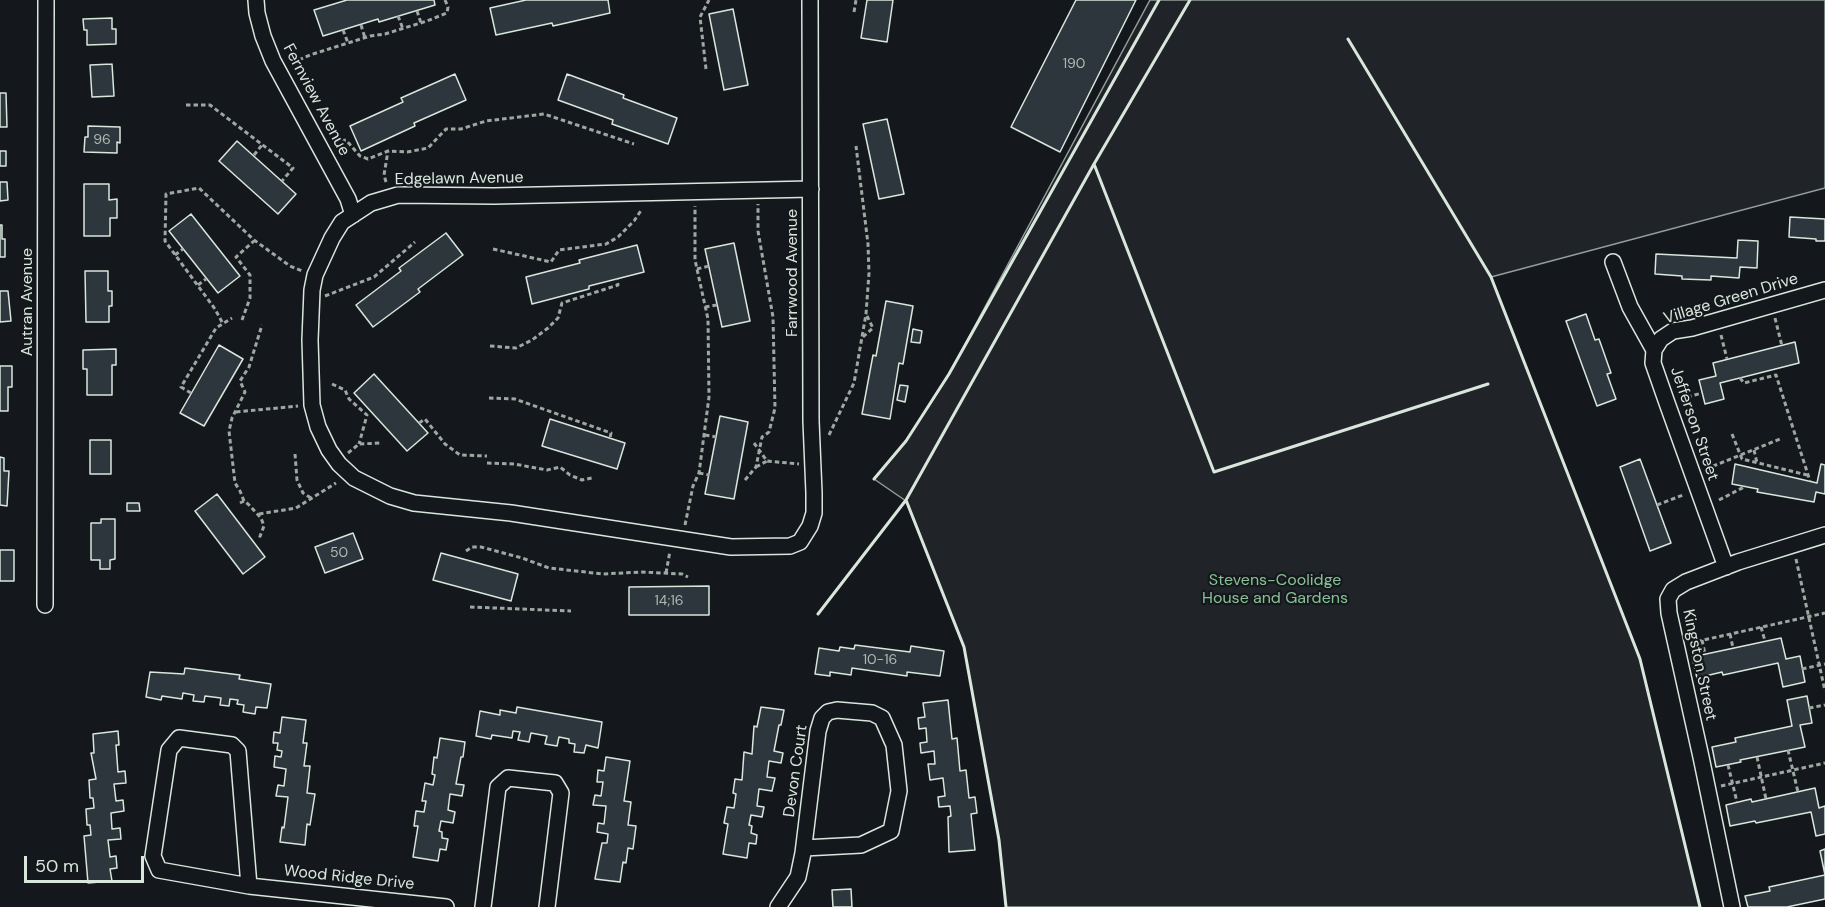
<!DOCTYPE html>
<html>
<head>
<meta charset="utf-8">
<style>
	body { margin:0 }
	#map { position:relative; width:1825px; height:907px; overflow:hidden; background:#14181c; font-family:"DM Sans",sans-serif }
	canvas { display:block }
	.scale { position:absolute; left:24px; top:856px; width:120px; height:27px; box-sizing:border-box; border:3px solid #d8e6dc; border-top:0; padding-left:8px; font-size:18px; line-height:21px; white-space:nowrap; color:#d8e6dc; -webkit-text-stroke:4px #14181c; paint-order:stroke }
</style>
</head>
<body>
<div id="map">
<canvas width="1825" height="907"></canvas>
<div class="scale">50 m</div>
</div>
<script>
const c = document.querySelector('canvas').getContext('2d');
c.lineJoin = 'round';
function fillPath(path, color) {
  c.fillStyle = color;
  c.fill(path, 'evenodd');
}
function toPath(rows) {
  const path = new Path2D();
  for (const r of rows) {
    path.moveTo(r[0], r[1]);
    for (let i = 2; i < r.length; i += 2) path.lineTo(r[i], r[i + 1]);
  }
  return path;
}
function stroke(path, color, width, dash) {
  c.strokeStyle = color;
  c.lineWidth = width;
  c.lineCap = dash ? 'butt' : 'round';
  c.setLineDash(dash || []);
  c.stroke(path);
}
function drawText(font, color, halo, rows, align = 'center') {
  c.font = font + ' "DM Sans",sans-serif';
  c.lineWidth = 4.5;
  c.setLineDash([]);
  c.textBaseline = 'middle';
  c.strokeStyle = halo;
  c.fillStyle = color;
  for (const [text, x, y, turn = 0] of rows) {
    c.save();
    c.translate(x, y);
    c.rotate((+turn || 0) * Math.PI / 180);
    c.textAlign = isNaN(turn) ? turn : align;
    if (halo) c.strokeText(text, 0, 0);
    c.fillText(text, 0, 0);
    c.restore();
  }
}
const green = toPath([
	[1150,0,1825,0,1825,188,1491,277,1640,659,1700,907,1006,907,999,840,964,647,906,501,874,479,906,441,949,374,1150,0]
]);
const building = toPath([
	[347,0,434,0,435,5,379,22,378,19,323,36,314,10,347,0],
	[526,0,608,0,610,13,553,26,552,23,496,35,490,8,526,0],
	[867,0,893,0,887,42,861,38,867,0],
	[1076,0,1136,0,1060,152,1011,127,1076,0],
	[733,9,748,85,724,90,709,14,733,9],
	[112,18,112,29,116,29,116,44,87,45,87,30,84,30,83,19,112,18],
	[112,64,114,96,92,97,90,65,112,64],
	[455,74,466,100,414,123,415,126,361,151,350,126,403,102,401,98,455,74],
	[567,74,624,95,623,98,677,118,668,144,612,124,613,120,558,100,567,74],
	[0,93,6,93,7,127,0,127,0,93],
	[887,119,904,194,879,199,863,124,887,119],
	[88,126,120,127,120,143,117,142,117,153,84,152,85,137,88,137,88,126],
	[237,141,296,194,278,214,219,161,237,141],
	[0,151,6,151,6,166,0,166,0,151],
	[0,182,7,182,8,200,0,201,0,182],
	[84,184,109,184,109,200,117,199,117,218,110,218,110,236,84,236,84,184],
	[191,214,240,276,218,293,169,231,191,214],
	[1790,217,1825,219,1825,241,1816,241,1816,239,1789,237,1790,217],
	[0,225,2,225,2,239,5,239,5,257,0,257,0,225],
	[446,233,463,255,418,289,420,292,373,327,356,305,401,271,399,268,446,233],
	[1738,240,1758,241,1757,268,1740,267,1739,278,1711,276,1711,280,1682,279,1682,276,1655,274,1656,254,1737,258,1738,240],
	[734,243,750,321,722,327,705,249,734,243],
	[637,245,644,272,589,286,589,289,532,304,526,277,580,263,579,260,637,245],
	[85,271,108,271,108,291,112,291,112,306,109,306,109,322,86,322,85,271],
	[0,291,8,291,11,321,0,322,0,291],
	[886,301,913,306,903,364,899,363,890,419,862,414,873,355,876,356,886,301],
	[1586,314,1595,340,1599,339,1611,373,1607,374,1616,399,1597,406,1566,321,1586,314],
	[913,329,922,331,920,343,911,342,913,329],
	[1795,342,1799,363,1720,383,1724,399,1705,404,1699,380,1716,376,1713,363,1795,342],
	[219,345,243,359,204,426,180,413,219,345],
	[116,349,116,365,112,365,112,395,87,395,87,369,83,369,83,350,116,349],
	[0,366,12,366,12,387,8,387,8,411,0,411,0,366],
	[374,374,428,433,407,451,354,393,374,374],
	[900,385,908,386,905,402,897,400,900,385],
	[720,416,748,422,734,499,705,494,720,416],
	[550,419,625,443,617,469,542,446,550,419],
	[90,440,111,440,111,474,90,474,90,440],
	[0,457,4,458,4,471,9,471,7,506,0,505,0,457],
	[1640,459,1671,543,1650,551,1620,467,1640,459],
	[1735,464,1817,483,1821,464,1825,465,1825,494,1816,492,1814,502,1757,492,1758,489,1732,484,1735,464],
	[217,494,265,557,243,574,195,511,217,494],
	[127,503,139,503,140,511,127,511,127,503],
	[101,519,115,519,115,559,110,560,110,569,100,569,100,560,91,560,91,523,101,523,101,519],
	[353,533,363,559,325,573,315,547,353,533],
	[0,550,14,550,14,581,0,581,0,550],
	[441,553,518,574,511,601,433,580,441,553],
	[709,586,709,615,629,615,629,587,709,586],
	[1781,638,1786,659,1800,656,1805,682,1783,687,1778,663,1723,675,1722,672,1697,678,1692,657,1781,638],
	[855,645,910,652,911,646,944,651,940,676,907,672,907,676,852,668,851,675,830,672,830,676,815,674,819,648,839,651,840,647,854,649,855,645],
	[185,668,240,675,239,679,271,684,267,708,256,707,255,714,243,712,244,705,237,704,238,700,230,699,229,706,220,705,221,698,205,696,204,702,193,701,194,695,183,693,182,699,162,696,161,700,146,697,150,672,184,674,185,668],
	[1807,696,1812,723,1800,725,1805,747,1740,760,1741,762,1716,767,1712,747,1736,742,1735,738,1792,726,1787,700,1807,696],
	[948,700,952,739,957,738,960,771,966,770,969,798,975,797,977,813,971,814,975,850,949,852,948,817,951,816,950,806,939,807,938,797,945,796,943,778,930,780,928,764,935,764,934,751,921,753,920,743,927,742,926,728,919,729,918,718,925,717,923,703,948,700],
	[517,707,602,722,598,748,586,745,584,753,574,752,575,744,569,743,569,739,559,737,557,746,545,744,547,736,531,733,529,742,518,740,520,732,513,731,512,738,492,735,491,739,476,736,480,711,500,715,500,710,516,713,517,707],
	[761,707,784,710,781,725,779,725,774,751,783,753,781,763,769,761,767,777,775,778,772,791,759,789,757,806,764,807,762,817,751,815,749,825,752,826,751,833,757,835,756,844,749,843,747,858,723,854,728,824,724,823,727,807,734,808,736,794,733,793,735,779,742,780,744,752,752,754,754,726,757,727,761,707],
	[282,717,306,720,303,743,307,743,304,766,310,766,307,793,315,794,310,825,307,824,305,845,280,842,282,827,284,828,288,797,276,796,278,785,284,786,286,769,274,767,275,756,281,757,282,751,277,750,278,743,273,743,274,732,280,733,282,717],
	[118,731,119,745,116,745,118,772,125,771,126,783,114,784,116,801,123,800,124,811,111,813,112,829,120,828,121,839,108,840,110,857,116,856,117,868,110,869,112,881,88,883,84,836,91,835,90,825,87,825,86,809,94,808,93,798,90,798,89,780,96,779,91,753,94,753,93,734,118,731],
	[440,738,465,742,463,757,461,757,456,784,464,785,462,796,450,794,448,810,455,812,453,823,441,821,439,831,442,832,442,838,448,839,446,850,440,849,438,861,413,857,418,826,414,826,416,811,424,812,426,801,422,801,425,783,433,785,435,775,432,774,434,757,437,758,440,738],
	[606,757,630,761,624,801,631,802,628,825,636,826,633,849,628,848,626,863,623,862,620,882,595,879,602,843,607,843,608,834,597,832,598,823,604,824,606,806,593,805,595,795,601,796,603,782,597,782,598,770,604,771,606,757],
	[1815,788,1819,808,1825,806,1825,834,1816,836,1811,812,1756,823,1755,821,1730,826,1726,805,1751,799,1752,802,1815,788],
	[1825,849,1825,899,1787,907,1748,907,1745,896,1770,891,1769,887,1825,875,1820,851,1825,849],
	[851,889,852,907,833,907,832,890,851,889]
]);
const path = toPath([
	[417,11,421,23],
	[854,12,856,0],
	[398,16,403,29],
	[361,25,365,38],
	[343,30,348,43],
	[292,63,310,55,370,36,385,34,427,21,447,13,448,7,445,0],
	[706,69,700,17,709,0],
	[186,105,210,105,293,168,282,181],
	[334,142,346,140,360,156,368,159,388,151,407,152,428,148,446,129,461,129,486,121,544,114,634,144],
	[254,155,262,145],
	[386,182,384,175,388,151],
	[493,249,551,262,559,250,606,244,618,237,634,221,642,209],
	[175,255,183,249],
	[697,269,709,266],
	[198,285,206,279],
	[325,296,374,277,415,242],
	[705,307,717,305],
	[1775,318,1782,346],
	[242,320,250,298,250,275,236,257,254,241],
	[222,322,215,309,165,241,166,194,199,188,254,240,290,266,302,271],
	[1721,335,1727,359],
	[863,337,873,328,867,316],
	[490,346,516,348,532,340,548,328,558,318,562,303,618,285,617,279],
	[1740,378,1744,383,1776,375,1810,481],
	[332,384,345,390,349,399,367,415,359,444],
	[191,393,181,387,216,328,232,318],
	[489,398,515,399,611,433,610,438],
	[1680,399,1702,393],
	[236,412,298,406],
	[419,423,425,419,445,444,460,455,487,456],
	[1732,434,1742,459,1807,475],
	[705,435,716,437],
	[829,435,854,383,866,314,869,273,868,244,856,146],
	[754,443,767,461,799,464],
	[1754,450,1757,463],
	[348,453,359,444,381,443],
	[295,454,297,480,303,493,311,498],
	[487,463,514,464,547,470,560,467,570,475,582,480,592,478],
	[756,467,767,461],
	[1706,469,1780,439],
	[699,473,709,475],
	[745,480,756,467,762,437,769,432,775,408,773,317,758,231,758,204],
	[1719,500,1746,486],
	[244,501,240,491,235,483,229,431,232,418,245,392,240,381,249,367,262,325],
	[240,503,244,501,248,504,261,518,264,526,259,539],
	[1657,505,1683,495],
	[259,514,296,508,336,483],
	[685,525,693,486,699,473,709,397,708,319,695,260,695,206],
	[466,551,472,547,481,547,522,558,549,568,603,574,641,572,682,574,688,577],
	[1796,559,1825,691],
	[666,573,670,551],
	[470,607,571,611],
	[1761,627,1765,641],
	[1730,634,1733,648],
	[1702,640,1705,654],
	[1690,643,1825,613],
	[1802,669,1825,664],
	[1809,708,1825,705],
	[1788,750,1798,792],
	[1757,757,1766,799],
	[1728,765,1737,802],
	[1721,786,1825,763]
]);
const street = toPath([
	[256,0,257,13,263,36,273,61,348,199,353,215],
	[810,0,811,421,814,493,814,513,810,526,800,542,790,546,731,547,511,513,414,503,390,496,354,478,339,464,329,450,318,427,312,405,310,340,312,290,315,275,332,238,342,222,371,203,398,195,494,196,811,189],
	[1613,262,1630,307,1654,350,1653,363,1667,403,1726,567],
	[1654,350,1661,339,1673,331,1692,328,1825,290],
	[45,605,46,0],
	[249,886,238,751,232,745,179,738,169,750,153,856,159,870,249,886,446,907],
	[483,907,498,787,508,778,555,783,561,793,547,907],
	[778,907,798,877,803,853,818,731,822,718,828,712,837,710,872,713,882,718,894,745,899,791,891,831,861,845,804,848],
	[1732,907,1701,757,1669,613,1668,599,1673,590,1686,582,1738,562,1825,535]
]);
const wall = toPath([
	[1348,39,1491,277,1640,659,1700,907],
	[1094,164,1214,472,1488,384],
	[874,479,906,441,949,374,1159,0],
	[906,500,964,647,999,840,1006,907],
	[818,614,906,500,1094,164,1190,0]
]);
const numberNames = [
	["190",1074,64],
	["96",102,140],
	["50",339,553],
	["14;16",669,601],
	["10-16",880,660]
];
const streetNames = [
	["Fernview Avenue",316,100,62],
	["Edgelawn Avenue",459,179,-1],
	["Farrwood Avenue",793,273,-90],
	["Village Green Drive",1731,299,-17],
	["Autran Avenue",28,302,-90],
	["Jefferson Street",1694,424,71],
	["Kingston Street",1699,665,78],
	["Devon Court",796,771,-82],
	["Wood Ridge Drive",349,878,6]
];
const parkNames = [
	["Stevens-Coolidge",1275,581],
	["House and Gardens",1275,599]
];
fillPath(green, '#202428');
stroke(green, '#939e99', 1.5);
fillPath(building, '#2c363c');
stroke(building, '#d8e6dc', 1.5);
stroke(street, '#d8e6dc', 18);
stroke(path, '#9da8a2', 3, [4.5, 3]);
stroke(street, '#14181c', 15);
stroke(wall, '#d8e6dc', 3);
drawText('14px', '#adbab4', null, numberNames);
drawText('16px', '#d8e6dc', '#14181c', streetNames);
drawText('16px', '#8ac095', '#14181c', parkNames);
</script>
</body>
</html>
